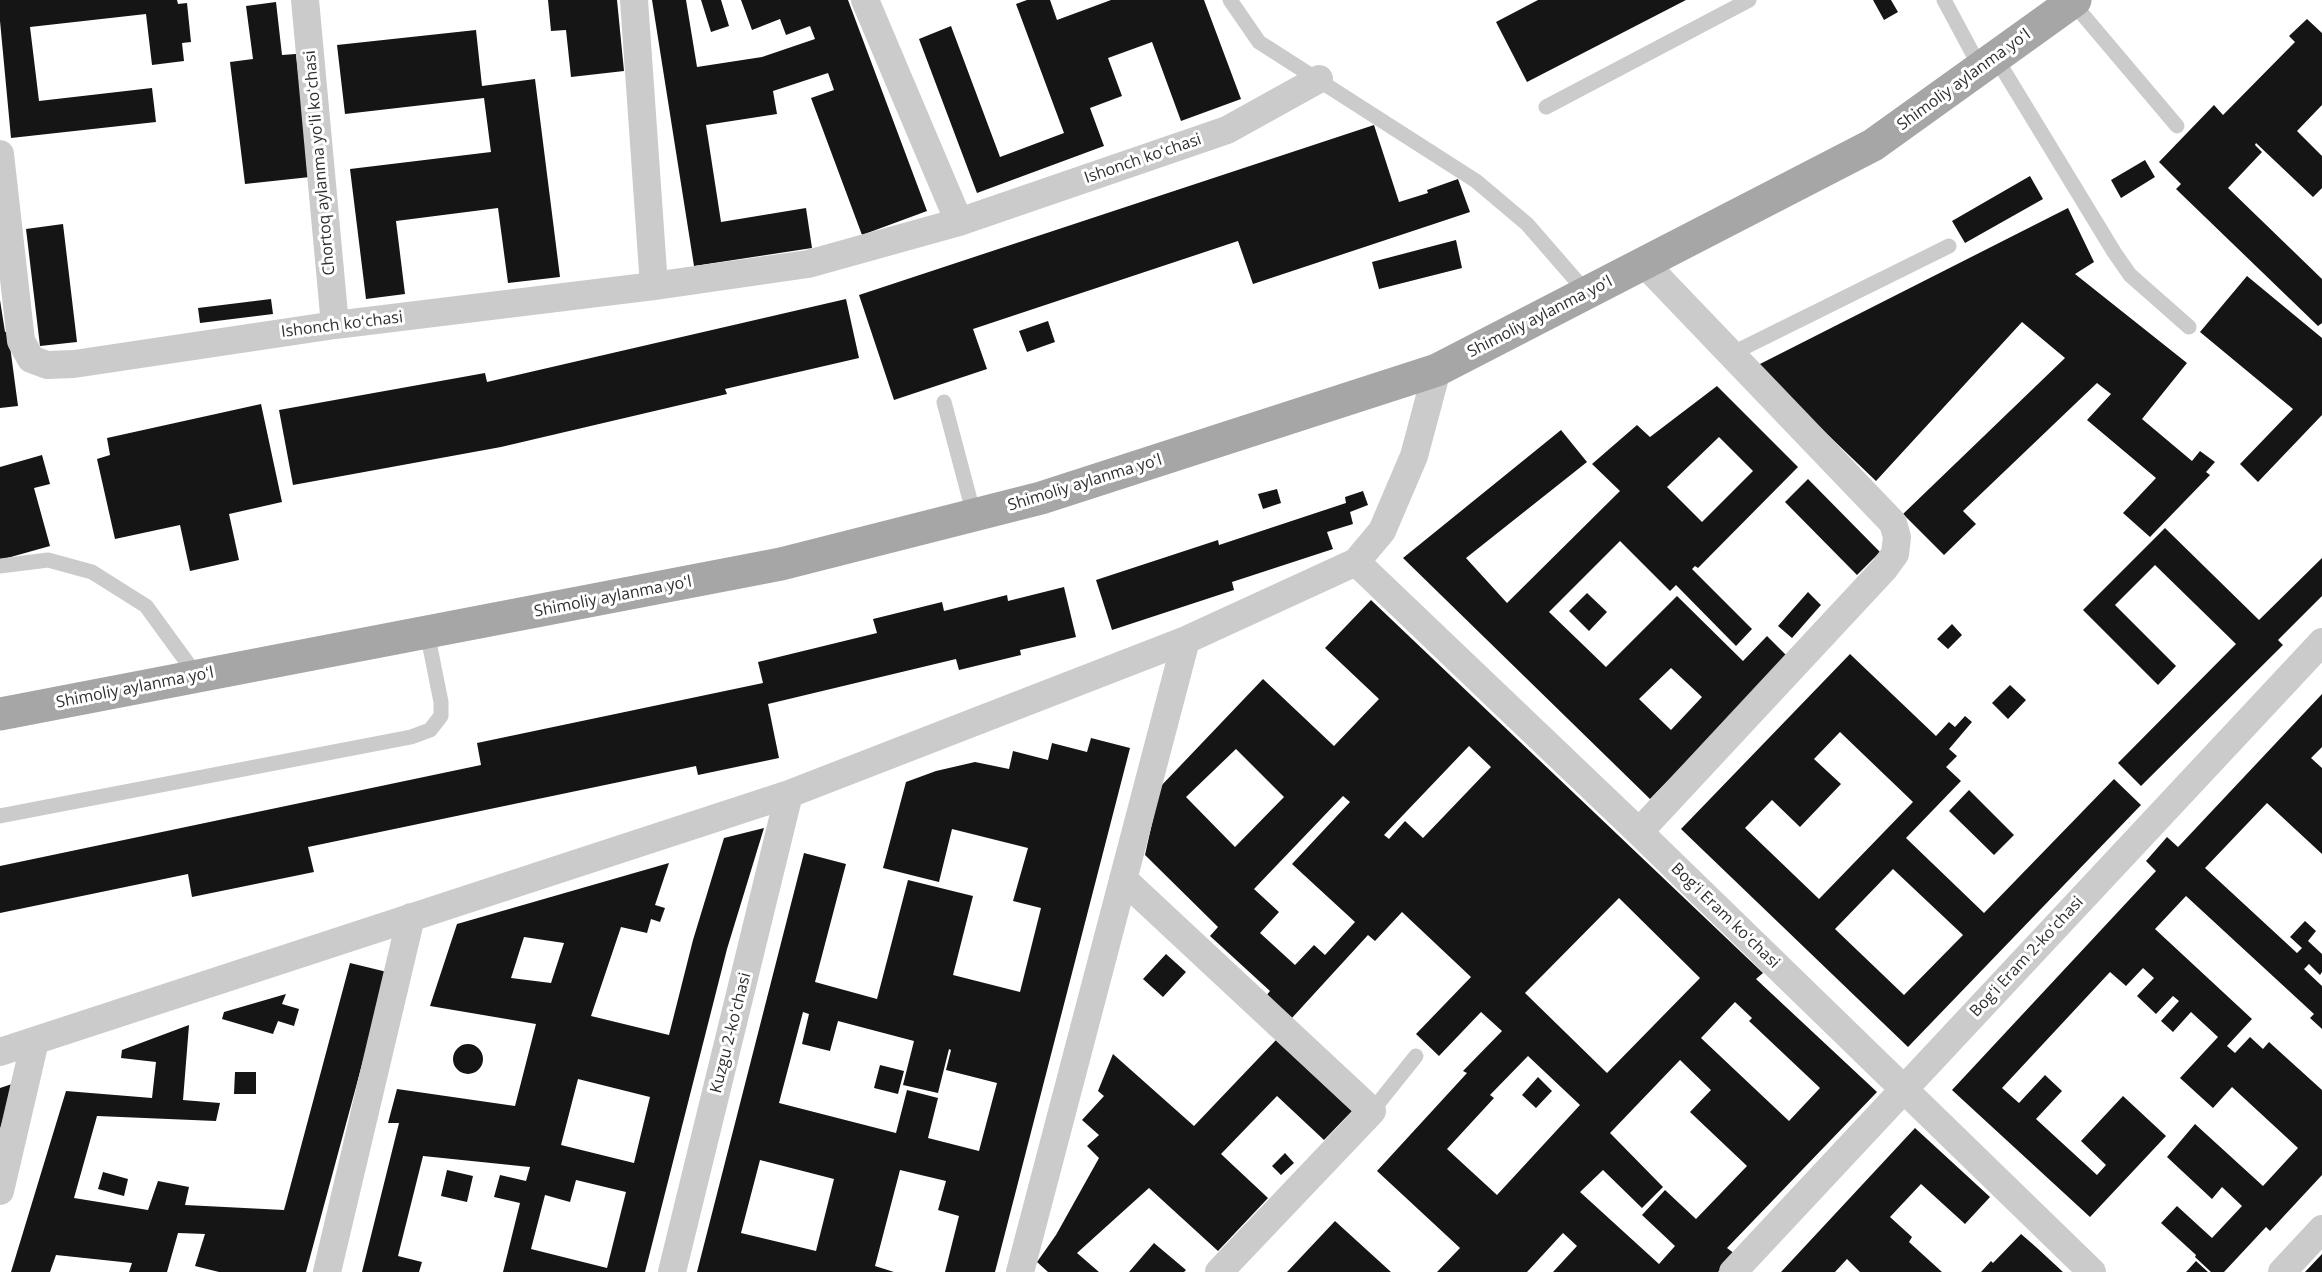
<!DOCTYPE html>
<html>
<head>
<meta charset="utf-8">
<style>
	body { margin:0 }
	canvas { display:block; background:#fff }
</style>
</head>
<body>
<canvas width="2322" height="1272"></canvas>
<script>
const c = document.querySelector('canvas').getContext('2d');
c.lineJoin = 'round';
function fillPath(path, color) {
  c.fillStyle = color;
  c.fill(path, 'evenodd');
}
function toPath(rows) {
  const path = new Path2D();
  for (const r of rows) {
    if (r.length === 3) {
      path.moveTo(r[0] + r[2], r[1]);
      path.arc(r[0], r[1], r[2], 0, 2 * Math.PI);
      continue;
    }
    path.moveTo(r[0], r[1]);
    for (let i = 2; i < r.length; i += 2) path.lineTo(r[i], r[i + 1]);
  }
  return path;
}
function stroke(path, color, width, dash) {
  c.strokeStyle = color;
  c.lineWidth = width;
  c.lineCap = dash ? 'butt' : 'round';
  c.setLineDash(dash || []);
  c.stroke(path);
}
function drawText(font, color, halo, rows, align = 'center') {
  c.font = font + ' "Open Sans",sans-serif';
  c.lineWidth = 6;
  c.setLineDash([]);
  c.textBaseline = 'middle';
  c.strokeStyle = halo;
  c.fillStyle = color;
  for (const [text, x, y, turn = 0] of rows) {
    c.save();
    c.translate(x, y);
    c.rotate((+turn || 0) * Math.PI / 180);
    c.textAlign = isNaN(turn) ? turn : align;
    if (halo) c.strokeText(text, 0, 0);
    c.fillText(text, 0, 0);
    c.restore();
  }
}
const building = toPath([
	[0,0,177,0,178,4,187,3,191,42,182,43,184,61,152,65,146,14,30,27,39,101,152,88,156,122,11,138,0,21],
	[548,0,617,0,624,71,571,77,566,30,551,31],
	[652,0,686,0,697,67,762,57,815,39,810,26,786,35,780,19,752,30,741,0,848,0,927,211,862,235,811,98,834,90,828,73,773,91,777,114,706,125,721,222,806,208,812,248,694,266],
	[701,0,721,0,729,26,711,32],
	[1027,0,1050,0,1057,20,1111,0,1204,0,1241,99,1181,121,1152,42,1108,58,1122,96,1090,108,1104,146,977,193,919,39,951,26,1000,157,1064,133,1016,4],
	[1538,0,1686,0,1527,82,1496,22],
	[1873,0,1891,0,1898,12,1884,20],
	[276,2,282,55,296,54,310,177,245,184,230,62,253,59,246,6],
	[2307,19,2322,33,2322,105,2297,131,2322,156,2322,188,2313,197,2256,143,2255,145,2262,152,2228,188,2322,279,2322,323,2318,326,2176,189,2181,184,2159,162,2214,105,2223,115,2295,42,2289,36],
	[476,30,482,86,535,79,560,277,508,283,498,208,396,221,405,294,366,299,350,169,491,152,484,98,345,114,337,45],
	[1374,125,1399,202,1428,193,1427,190,1458,179,1470,212,1253,284,1238,241,973,329,987,369,894,400,859,295],
	[2145,160,2155,177,2121,198,2111,180],
	[2030,176,2043,199,1965,243,1952,221],
	[2068,208,2094,262,2075,274,2187,363,2142,419,2192,461,2200,451,2215,462,2206,472,2210,475,2150,537,2123,513,2156,478,2087,420,2111,394,2097,383,1963,511,1976,524,1944,555,1903,514,2065,358,2022,322,1876,481,1756,366],
	[63,224,77,342,40,346,26,229],
	[1456,240,1462,268,1379,289,1372,262],
	[2247,276,2322,338,2322,415,2258,482,2240,464,2293,409,2200,332],
	[271,299,273,314,200,323,198,308],
	[846,299,859,358,725,389,727,394,501,447,293,485,279,410,485,373,487,382],
	[0,300,5,332,8,331,18,406,0,408],
	[1048,321,1055,342,1027,352,1019,331],
	[1717,386,1798,467,1698,568,1695,566,1692,569,1752,629,1736,646,1676,585,1670,591,1620,541,1549,612,1606,667,1677,596,1743,661,1767,636,1788,657,1650,799,1403,558,1561,430,1587,462,1466,558,1507,603,1620,491,1592,464,1637,425,1650,437],
	[1719,437,1753,471,1702,522,1667,487],
	[1671,668,1702,697,1671,730,1639,699],
	[261,404,282,502,229,514,239,560,190,571,180,525,115,539,97,459,110,455,107,438],
	[42,455,50,484,34,488,50,546,0,560,0,467],
	[1808,479,1880,552,1857,575,1785,502],
	[1277,489,1281,503,1263,509,1258,494],
	[1363,491,1368,505,1350,512,1353,524,1327,532,1333,549,1232,582,1234,590,1112,630,1096,580,1218,540,1219,545,1346,503,1345,497],
	[2165,528,2259,620,2322,558,2322,596,2278,640,2283,645,2141,786,2118,763,2236,644,2155,565,2115,605,2176,666,2158,685,2083,610],
	[1064,587,1076,637,1020,650,1021,655,959,670,956,659,768,704,779,758,698,775,696,766,308,847,314,872,192,897,188,874,0,913,0,866,481,765,477,743,763,683,758,662,877,633,873,619,942,602,944,611,1007,595,1008,601],
	[1808,592,1821,605,1792,638,1778,626],
	[1587,593,1607,612,1589,631,1569,611],
	[1371,600,1763,973,1756,979,1877,1092,1727,1248,1735,1254,1718,1272,1553,1272,1577,1246,1563,1233,1527,1272,1437,1272,1460,1248,1377,1171,1467,1073,1463,1071,1502,1031,1481,1012,1439,1056,1416,1034,1471,977,1402,912,1375,941,1368,935,1291,1019,1266,996,1270,991,1210,936,1218,927,1145,855,1160,787,1263,679,1334,746,1379,699,1325,648],
	[1469,746,1491,767,1423,838,1405,821,1389,839,1384,835],
	[1236,749,1284,797,1235,847,1186,797],
	[1343,796,1350,802,1292,864,1355,922,1325,955,1314,945,1295,965,1260,933,1279,912,1254,889],
	[1619,898,1700,978,1607,1073,1525,993],
	[1735,1002,1752,1018,1749,1021,1820,1088,1789,1121,1701,1038],
	[1528,1056,1580,1105,1497,1195,1447,1149,1494,1098,1490,1095],
	[1680,1060,1711,1090,1690,1112,1747,1166,1696,1219,1665,1190,1642,1215,1675,1246,1659,1264,1580,1192,1603,1170,1642,1208,1663,1187,1610,1133],
	[1952,624,1962,635,1948,649,1937,639],
	[1850,654,1936,736,1949,722,1955,727,1965,716,1972,722,1949,749,1957,756,1946,767,1961,781,1906,838,1984,913,2114,779,2141,805,1908,1047,1681,829],
	[1840,732,1913,802,1819,899,1745,828,1772,800,1800,827,1841,784,1814,759],
	[1893,869,1963,935,1904,995,1835,929],
	[2010,685,2026,700,2008,719,1992,703],
	[2322,694,2322,747,2311,758,2322,768,2322,854,2267,803,2205,868,2297,953,2302,948,2290,937,2305,921,2316,931,2308,941,2322,954,2322,972,2320,975,2309,964,2304,969,2322,986,2322,1029,2310,1018,2314,1014,2186,896,2155,929,2252,1019,2227,1046,2235,1053,2250,1037,2263,1049,2269,1042,2322,1090,2322,1175,2270,1231,2266,1227,2224,1272,2211,1272,2195,1257,2196,1255,2161,1223,2177,1206,2212,1238,2242,1206,2222,1187,2212,1199,2167,1157,2195,1124,2263,1186,2298,1148,2232,1087,2213,1108,2180,1078,2218,1037,2191,1012,2173,1032,2161,1021,2179,1001,2173,996,2156,1014,2137,996,2154,978,2143,968,2126,986,2110,972,2002,1088,2019,1103,2045,1075,2062,1091,2036,1119,2097,1175,2106,1165,2081,1141,2123,1096,2166,1136,2090,1217,1952,1090,2156,871,2146,861,2167,837,2178,847,2180,845],
	[1091,738,1130,748,995,1272,945,1272,959,1216,938,1210,946,1181,900,1170,875,1266,894,1272,697,1272,804,853,846,864,815,982,877,999,908,880,973,896,953,975,1020,992,1041,908,1013,901,1028,848,952,829,939,882,883,868,906,782,936,771,975,762,1009,769,1013,751,1048,760,1052,743,1087,752],
	[803,1012,809,1014,802,1044,830,1051,838,1021,914,1041,903,1085,938,1093,949,1049,951,1050,946,1070,997,1083,979,1151,928,1138,938,1098,907,1090,896,1133,779,1103],
	[760,1160,834,1179,816,1251,741,1233],
	[1969,790,2014,835,1994,855,1949,811],
	[764,828,727,949,645,1272,503,1272,520,1203,494,1197,500,1175,526,1181,530,1167,423,1156,398,1256,422,1262,419,1272,362,1272,399,1123,388,1123,397,1089,515,1106,536,1024,430,1006,457,924,669,863,655,905,665,908,660,922,651,919,647,933,621,927,591,1016,669,1035,693,940,724,838],
	[524,937,564,943,551,983,511,978],
	[578,1079,650,1097,634,1163,561,1145],
	[576,1180,626,1192,607,1268,531,1249,545,1195,570,1202],
	[1166,954,1186,972,1163,997,1143,979],
	[350,963,387,972,306,1272,219,1272,195,1266,205,1234,178,1233,167,1272,129,1272,132,1263,56,1255,50,1272,11,1272,66,1091,152,1098,156,1062,121,1058,122,1050,189,1025,183,1100,220,1103,216,1121,97,1116,74,1198,148,1210,158,1181,189,1187,185,1205,284,1210],
	[286,994,282,1004,299,1009,294,1026,278,1021,273,1034,222,1019,224,1012],
	[1276,1040,1352,1111,1324,1140,1277,1096,1221,1154,1268,1198,1218,1251,1149,1188,1077,1253,1099,1272,1048,1272,1037,1262,1056,1235,1099,1158,1087,1146,1099,1135,1082,1120,1104,1096,1098,1091,1113,1054,1194,1126],
	[468,1059,15],
	[880,1065,904,1071,898,1094,874,1088],
	[235,1072,256,1072,256,1094,234,1094],
	[1538,1077,1552,1091,1536,1108,1522,1095],
	[15,1083,0,1129,0,1088],
	[1915,1128,1990,1197,1965,1224,1921,1184,1890,1217,1912,1237,1909,1242,1942,1272,1860,1272,1847,1259,1835,1272,1781,1272],
	[1285,1153,1294,1163,1281,1175,1272,1166],
	[447,1170,473,1176,467,1202,441,1196],
	[103,1172,128,1179,124,1196,98,1189],
	[1335,1221,1391,1272,1287,1272],
	[2021,1234,2036,1247,2063,1272,1981,1272,1991,1261,1993,1263],
	[1154,1243,1186,1270,1184,1272,1129,1272],
	[2322,1254,2322,1272,2305,1272],
	[2196,1261,2208,1272,2186,1272]
]);
const lane = toPath([
	[1230,0,1259,42,1476,181,1527,224,1587,293],
	[1944,0,1981,69],
	[2072,2,2177,126],
	[1996,58,2114,252,2130,275,2189,327],
	[1546,107,1749,0],
	[1731,354,1949,246],
	[944,402,974,515],
	[0,566,48,560,92,572,146,606,197,676],
	[0,816,411,737,430,730,441,716,441,702,427,632],
	[1372,1111,1416,1056]
]);
const street = toPath([
	[305,0,335,325],
	[634,0,654,286],
	[865,0,959,222],
	[0,154,21,341,31,359,47,365,74,364,335,325,654,286,808,264,959,222,1227,130,1319,79],
	[1356,562,1639,832,2092,1272],
	[1639,832,1884,569,1895,554,1897,537,1893,523,1644,263],
	[1123,879,1372,1111,1219,1272],
	[0,1052,789,794,1186,640,1356,562,1382,531,1414,456,1437,370],
	[0,1191,35,1041],
	[327,1272,411,917],
	[672,1272,789,794],
	[1020,1272,1186,640],
	[1733,1272,2322,642],
	[2282,1272,2322,1229]
]);
const primary = toPath([
	[0,714,781,564,1041,498,1437,370,1873,145,2075,0]
]);
const streetNames = [
	["Shimoliy aylanma yoʻl",1964,80,-36],
	["Ishonch koʻchasi",1143,159,-19],
	["Chortoq aylanma yoʻli koʻchasi",320,163,-95],
	["Shimoliy aylanma yoʻl",1540,317,-27],
	["Ishonch koʻchasi",342,325,-7],
	["Shimoliy aylanma yoʻl",1085,483,-17],
	["Shimoliy aylanma yoʻl",613,597,-11],
	["Shimoliy aylanma yoʻl",135,688,-11],
	["Bogʻi Eram koʻchasi",1725,916,44],
	["Bogʻi Eram 2-koʻchasi",2027,957,-47],
	["Kuzgu 2-koʻchasi",731,1033,-76]
];
fillPath(building, '#151515');
stroke(lane, '#cbcbcb', 15);
stroke(street, '#cbcbcb', 28);
stroke(primary, '#a6a6a6', 33);
drawText('16px', '#2e2e2e', '#fff', streetNames);
</script>
</body>
</html>
